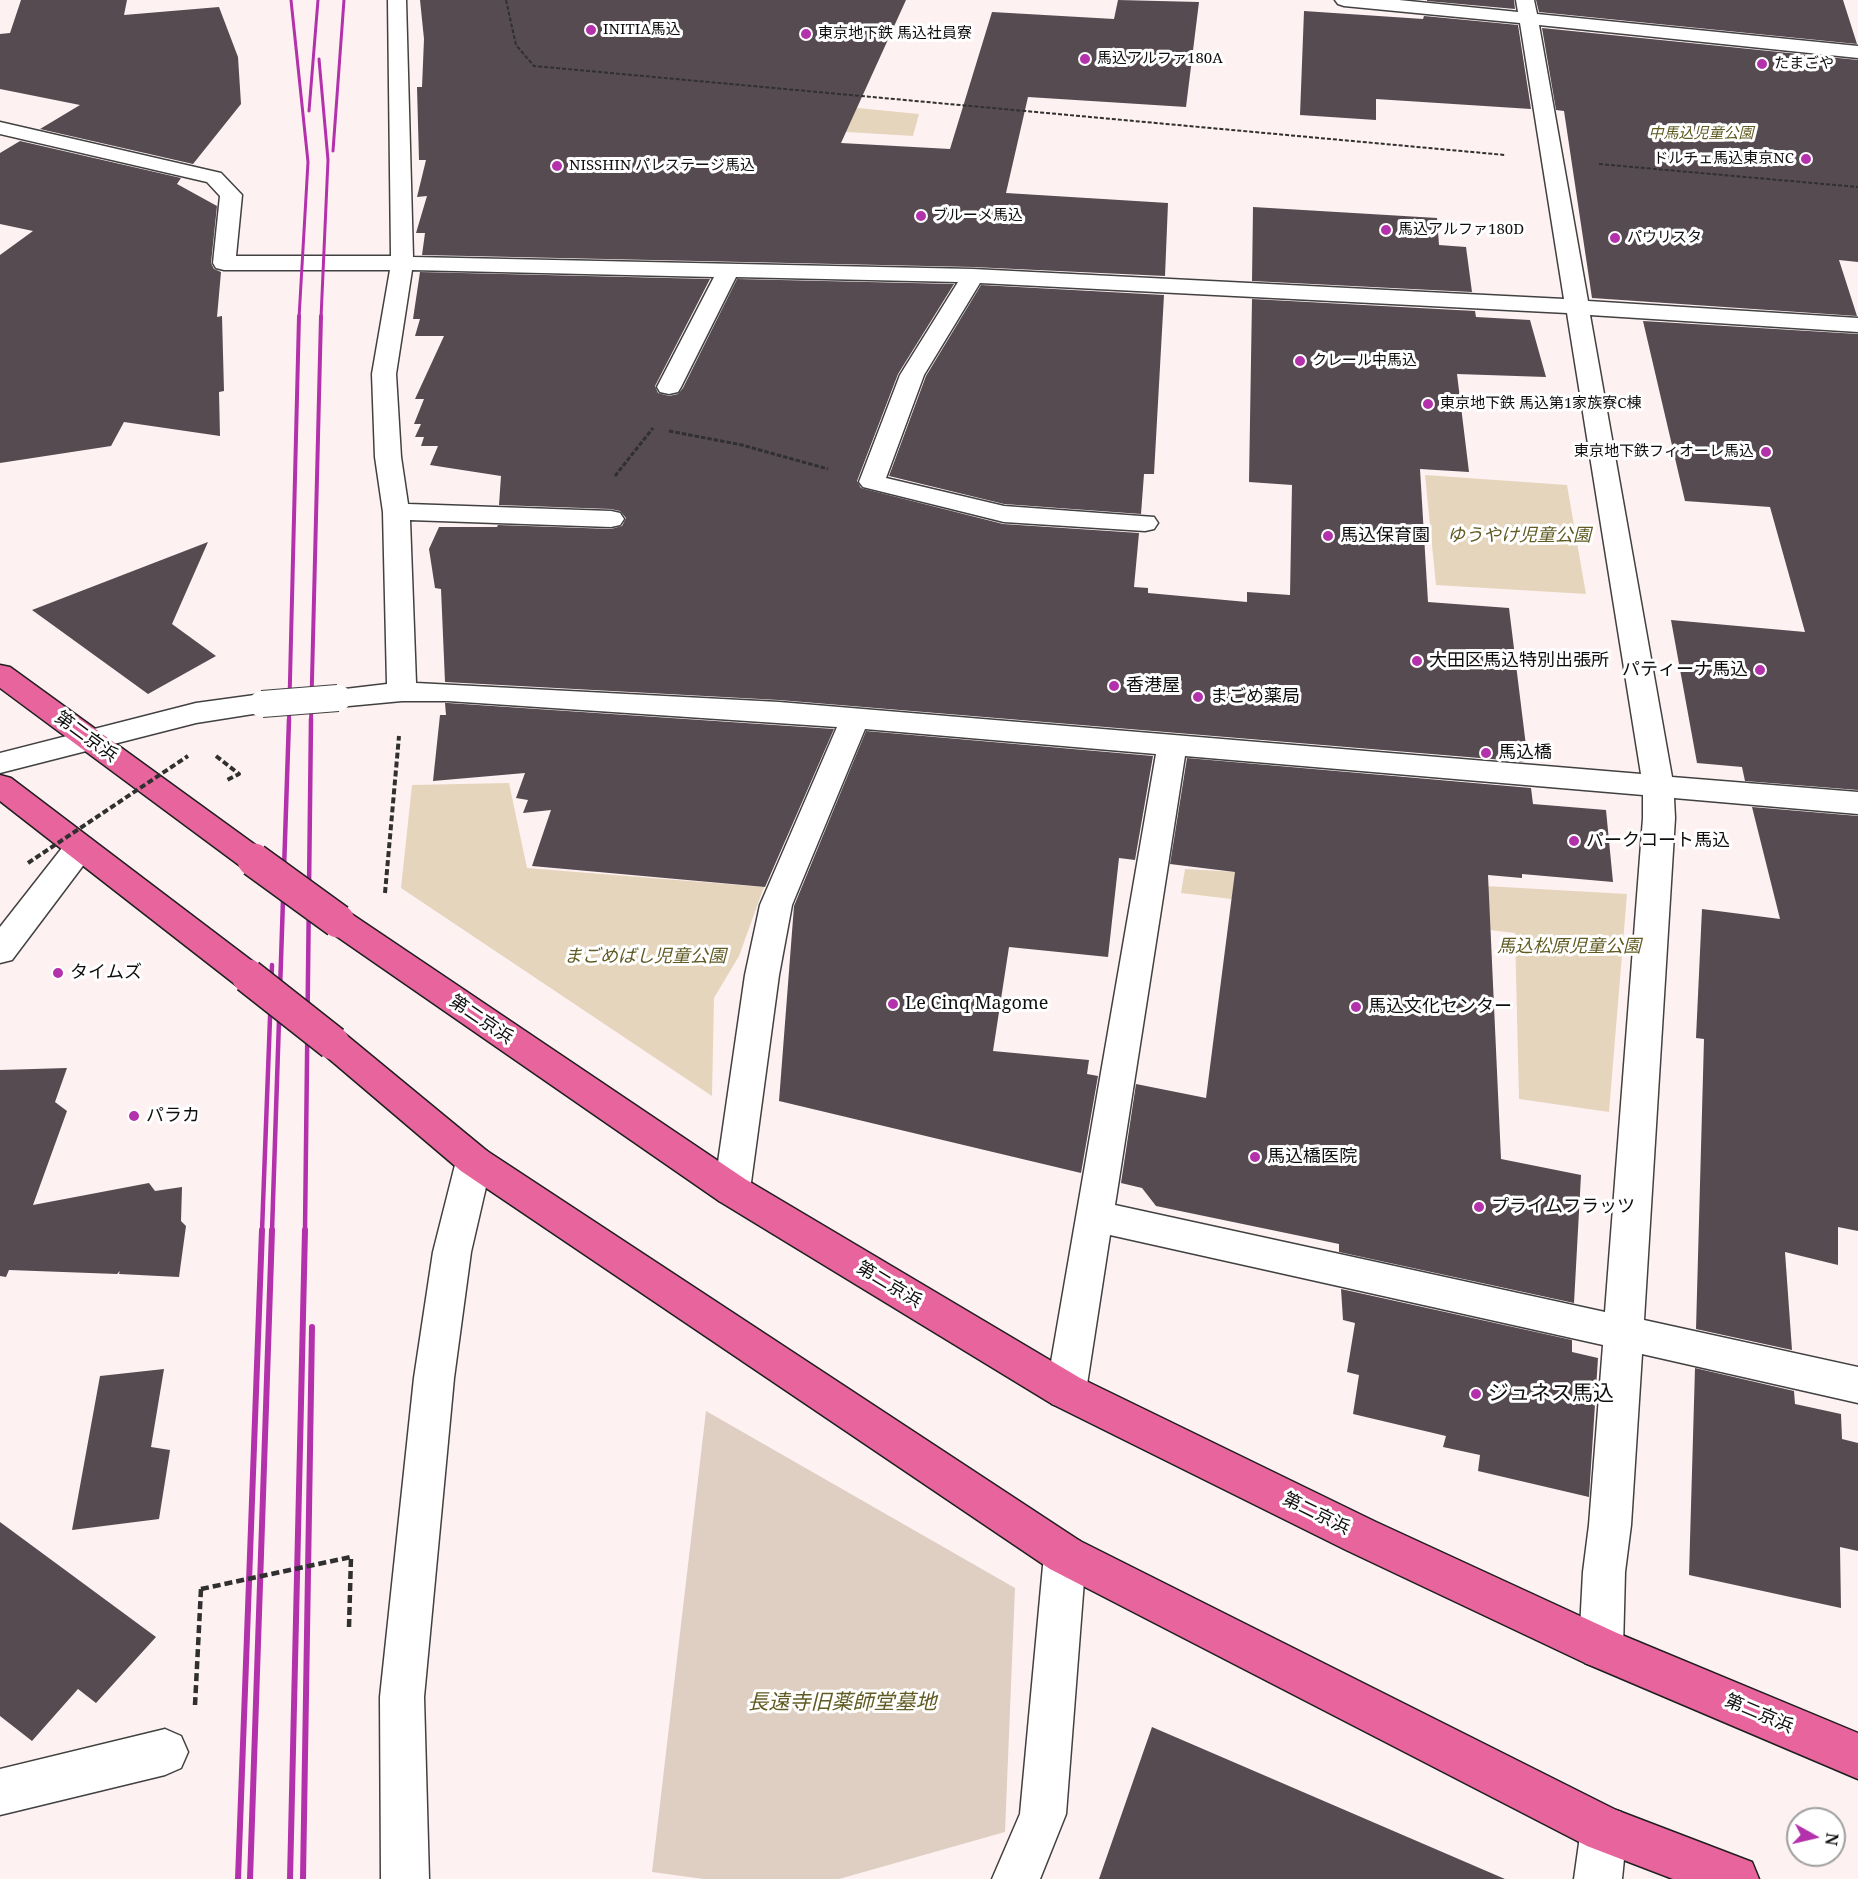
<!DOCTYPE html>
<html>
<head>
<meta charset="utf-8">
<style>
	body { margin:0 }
	#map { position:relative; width:1858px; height:1879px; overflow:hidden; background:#fef1f2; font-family:"Noto Serif",serif }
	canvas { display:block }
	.north { position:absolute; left:1786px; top:1807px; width:60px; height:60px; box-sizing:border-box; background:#fff; border:2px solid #9f9f9f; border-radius:50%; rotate:98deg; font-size:16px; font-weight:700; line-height:24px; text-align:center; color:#0e0e0e }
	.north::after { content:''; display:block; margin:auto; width:21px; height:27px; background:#b331ab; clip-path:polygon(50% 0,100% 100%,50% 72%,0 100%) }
</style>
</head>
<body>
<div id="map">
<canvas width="1858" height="1879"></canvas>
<div class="north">N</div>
</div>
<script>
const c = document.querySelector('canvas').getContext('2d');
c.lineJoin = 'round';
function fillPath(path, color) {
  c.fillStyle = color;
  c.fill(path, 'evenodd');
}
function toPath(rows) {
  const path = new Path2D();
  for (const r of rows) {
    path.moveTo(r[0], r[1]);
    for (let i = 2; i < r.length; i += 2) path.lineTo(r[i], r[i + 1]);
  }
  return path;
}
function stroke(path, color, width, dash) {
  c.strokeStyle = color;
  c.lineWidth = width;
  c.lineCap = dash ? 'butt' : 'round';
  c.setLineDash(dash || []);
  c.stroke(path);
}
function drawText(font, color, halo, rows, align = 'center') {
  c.font = font + ' "Noto Serif","Noto Sans JP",serif';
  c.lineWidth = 6;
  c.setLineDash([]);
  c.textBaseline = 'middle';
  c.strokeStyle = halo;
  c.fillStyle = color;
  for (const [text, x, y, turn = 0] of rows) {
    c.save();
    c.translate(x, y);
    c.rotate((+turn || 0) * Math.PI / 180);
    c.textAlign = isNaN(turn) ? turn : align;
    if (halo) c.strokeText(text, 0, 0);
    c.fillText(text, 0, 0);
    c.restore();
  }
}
const green = toPath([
	[664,89,919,114,913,136,648,120],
	[1425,475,1567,485,1586,594,1436,585],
	[509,783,527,868,764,887,739,956,714,998,712,1096,401,888,412,785],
	[1185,869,1627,894,1609,1112,1519,1099,1515,933,1181,893]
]);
const cemetery = toPath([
	[706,1411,1015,1588,1005,1832,839,1879,704,1879,652,1872]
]);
const building = toPath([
	[21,0,127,0,124,15,219,7,238,57,241,104,193,164,40,129,80,105,0,89,0,34,10,33],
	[420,0,906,0,841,143,950,149,992,12,1114,19,1118,0,1199,2,1186,107,1028,97,1006,193,1168,203,1165,276,973,267,422,255,425,233,416,233,427,196,417,197,426,160,419,160,417,87,422,87,424,39],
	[1427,0,1514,0,1515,9,1427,1],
	[1536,0,1843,0,1857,44,1539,12],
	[1304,11,1423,19,1424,16,1518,25,1531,109,1376,99,1376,120,1300,115],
	[1542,28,1858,60,1858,262,1839,260,1857,316,1592,298,1564,111,1556,110],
	[20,141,181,178,177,184,217,206,211,263,214,269,221,272,217,317,222,316,224,391,219,392,220,436,124,422,111,446,0,463,0,255,33,231,0,224,0,153],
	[1253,207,1437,218,1439,245,1466,247,1472,292,1252,281],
	[420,272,710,279,655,386,658,393,669,396,678,394,683,388,737,279,954,284,898,374,857,481,861,488,1003,524,1139,533,1134,587,1148,588,1148,593,1247,602,1247,592,1290,595,1292,485,1249,482,1252,299,1475,311,1476,317,1530,320,1546,377,1457,374,1469,472,1420,469,1428,602,1509,608,1528,762,779,700,445,682,441,589,435,588,429,549,439,527,497,527,498,525,611,529,622,526,626,518,620,511,611,509,499,505,501,476,430,465,438,446,421,446,424,437,415,437,421,424,414,424,424,399,415,399,444,336,415,336,420,319,413,319],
	[981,285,1164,295,1154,474,1144,474,1141,514,1004,504,889,476,926,376],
	[1643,321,1858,334,1858,790,1745,781,1742,767,1697,763,1671,620,1805,632,1770,507,1685,501],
	[208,542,172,624,216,656,148,694,32,610],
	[445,703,448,703,834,729,765,887,532,866,551,810,523,813,528,800,516,798,525,773,433,781,440,715,446,715],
	[866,731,1153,756,1135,860,1119,858,1108,957,1009,947,993,1051,1089,1060,1087,1074,1098,1076,1081,1173,779,1101,794,906],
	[1187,758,1531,788,1533,804,1606,810,1613,882,1522,874,1522,878,1488,875,1501,1159,1581,1175,1574,1303,1339,1252,1339,1244,1156,1206,1142,1188,1121,1183,1136,1084,1206,1098,1235,872,1170,864],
	[1752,807,1858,816,1858,1231,1838,1227,1838,1265,1785,1252,1792,1350,1696,1329,1704,1039,1696,1038,1702,909,1780,919],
	[67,1068,55,1102,67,1111,33,1205,149,1183,155,1191,182,1187,181,1221,186,1226,179,1277,119,1274,120,1271,117,1274,9,1270,6,1277,0,1276,0,1070],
	[1341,1289,1572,1340,1572,1352,1598,1358,1589,1497,1478,1471,1480,1455,1443,1447,1446,1436,1353,1414,1359,1375,1347,1372,1355,1323,1343,1320],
	[1695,1368,1794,1391,1795,1404,1841,1414,1842,1439,1858,1443,1858,1551,1840,1547,1841,1608,1689,1575],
	[164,1369,151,1447,170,1450,159,1519,72,1530,100,1376],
	[0,1522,156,1637,96,1703,78,1689,32,1741,0,1716],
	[1152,1727,1505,1879,1099,1879]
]);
const pathFar3 = toPath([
	[506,0,516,45,534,66,1505,155],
	[1599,164,1858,187]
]);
const pathFar2 = toPath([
	[669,431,742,445,828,469],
	[615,476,653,428]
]);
const pathFar1 = toPath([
	[216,756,239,774,227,780],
	[385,893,399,736]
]);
const path = toPath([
	[349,1627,351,1557],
	[195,1705,201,1589]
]);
const minor = toPath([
	[388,0,406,0,413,257,973,269,1564,299,1520,23,1344,6,1338,4,1335,0,1399,0,1518,12,1516,0,1534,0,1537,14,1858,46,1858,58,1539,25,1588,301,1858,318,1858,332,1590,315,1672,777,1858,792,1858,814,1674,798,1675,818,1644,1320,1858,1367,1858,1403,1642,1354,1631,1525,1625,1572,1623,1648,1617,1663,1601,1669,1585,1663,1579,1648,1583,1572,1589,1525,1603,1345,1110,1235,1086,1391,1080,1404,1066,1409,1052,1404,1046,1391,1156,754,865,729,792,905,779,975,750,1190,745,1201,732,1205,719,1201,714,1190,745,975,760,905,837,727,448,701,402,701,338,707,328,705,323,698,328,691,387,684,383,512,375,457,372,374,390,270,224,270,216,268,213,263,220,196,207,182,0,134,0,122,221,173,242,195,236,256,391,256,388,0],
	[412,270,714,277,657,387,660,392,669,394,678,392,681,387,736,277,958,282,900,375,859,482,863,487,1004,522,1145,531,1154,529,1158,523,1154,517,1004,506,886,478,924,375,980,283,1567,313,1641,774,779,702,416,683,410,520,611,527,620,525,624,519,620,513,611,511,408,504,401,457,396,374,412,270],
	[1185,756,1643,795,1643,818,1605,1312,1115,1205,1185,756],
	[262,694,272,697,277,704,272,711,196,723,0,773,0,753,196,703,262,694],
	[80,836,91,839,96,847,91,855,12,960,0,963,0,927,69,839,80,836],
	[474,1146,487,1151,492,1161,471,1252,454,1378,424,1697,429,1879,381,1879,380,1697,414,1378,433,1252,456,1161,461,1151,474,1146],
	[1065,1535,1080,1541,1086,1555,1066,1814,1040,1879,992,1879,1020,1814,1044,1555,1050,1541,1065,1535],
	[165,1729,181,1736,188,1752,181,1768,165,1775,0,1815,0,1769,165,1729],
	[1604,1806,1621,1812,1627,1829,1622,1879,1574,1879,1581,1829,1587,1812,1604,1806]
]);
const highway = toPath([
	[0,665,10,667,265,852,270,860,265,868,254,871,243,868,0,688,0,665],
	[0,775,11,778,260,967,265,976,260,985,248,988,236,985,0,801,0,775],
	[338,909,350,913,745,1179,1080,1378,1376,1522,1617,1633,1858,1733,1858,1779,1585,1663,1346,1550,1052,1404,719,1201,326,929,322,921,326,913,338,909],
	[333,1030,345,1034,487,1151,1080,1541,1616,1810,1752,1862,1759,1879,1673,1879,1587,1846,1050,1569,461,1171,321,1052,316,1043,321,1034,333,1030]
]);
const railFar3 = toPath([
	[291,0,308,162,299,318],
	[319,59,328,160,321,318],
	[309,111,318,0],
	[333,151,344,0]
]);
const railFar2 = toPath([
	[289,720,299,316],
	[311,720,321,316]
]);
const railFar1 = toPath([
	[262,1231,272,965],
	[272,1231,289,719],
	[305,1231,311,719]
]);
const rail = toPath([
	[238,1879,262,1230],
	[250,1879,272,1230],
	[290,1879,305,1230],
	[303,1879,312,1327]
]);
const pathBridgeFar1 = toPath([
	[28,863,188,756]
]);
const pathBridge = toPath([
	[201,1589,351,1557]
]);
const minorBridge = toPath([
	[262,704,338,698]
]);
const highwayBridge = toPath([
	[254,860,338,921],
	[248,976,333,1043]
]);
const markers = [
	[591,30,6,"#b331ab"],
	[806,34,6,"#b331ab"],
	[1085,59,6,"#b331ab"],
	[1762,64,6,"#b331ab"],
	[1806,159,6,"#b331ab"],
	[557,166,6,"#b331ab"],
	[921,216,6,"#b331ab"],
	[1386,230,6,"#b331ab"],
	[1615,238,6,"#b331ab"],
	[1300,361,6,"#b331ab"],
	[1428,404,6,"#b331ab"],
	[1766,452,6,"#b331ab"],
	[1328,536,6,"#b331ab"],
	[1417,661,6,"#b331ab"],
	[1760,670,6,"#b331ab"],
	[1114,686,6,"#b331ab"],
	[1198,697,6,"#b331ab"],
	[1486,753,6,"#b331ab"],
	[1574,841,6,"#b331ab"],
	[58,973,6,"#b331ab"],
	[893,1004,6,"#b331ab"],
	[1356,1007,6,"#b331ab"],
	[134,1116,6,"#b331ab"],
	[1255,1157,6,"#b331ab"],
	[1479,1207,6,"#b331ab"],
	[1476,1394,6,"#b331ab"]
];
const farPoinames = [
	["INITIA馬込",603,30],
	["東京地下鉄 馬込社員寮",818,34],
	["馬込アルファ180A",1097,59],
	["たまごや",1774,64],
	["ドルチェ馬込東京NC",1794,159,"right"],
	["NISSHIN パレステージ馬込",569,166],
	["ブルーメ馬込",933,216],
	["馬込アルファ180D",1398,230],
	["パウリスタ",1627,238],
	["クレール中馬込",1312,361],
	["東京地下鉄 馬込第1家族寮C棟",1440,404],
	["東京地下鉄フィオーレ馬込",1754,452,"right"]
];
const farParknames = [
	["中馬込児童公園",1701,134]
];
const poiNames = [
	["馬込保育園",1340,536],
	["大田区馬込特別出張所",1429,661],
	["パティーナ馬込",1748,670,"right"],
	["香港屋",1126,686],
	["まごめ薬局",1210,697],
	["馬込橋",1498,753],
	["パークコート馬込",1586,841],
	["タイムズ",70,973],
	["Le Cinq Magome",905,1004],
	["馬込文化センター",1368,1007],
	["パラカ",146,1116],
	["馬込橋医院",1267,1157],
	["プライムフラッツ",1491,1207]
];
const parkNames = [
	["ゆうやけ児童公園",1519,536],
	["馬込松原児童公園",1569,947],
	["まごめばし児童公園",645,957]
];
const streetNames = [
	["第二京浜",86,737,36],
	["第二京浜",481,1020,34],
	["第二京浜",889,1285,31],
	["第二京浜",1316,1514,26],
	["第二京浜",1759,1714,23]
];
const nearPoinames = [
	["ジュネス馬込",1488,1394]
];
const nearParknames = [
	["長遠寺旧薬師堂墓地",842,1703]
];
fillPath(green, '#e6d5bd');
fillPath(cemetery, '#dfcfc3');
fillPath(building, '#564b51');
stroke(minor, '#414141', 3);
stroke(highway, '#1f1f1f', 3);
stroke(pathFar3, '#303030', 2, [4, 2]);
stroke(pathFar2, '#303030', 3, [4.5, 2]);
stroke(pathFar1, '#303030', 4, [6, 3]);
stroke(path, '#303030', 4.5, [8, 4]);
fillPath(minor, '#fff');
fillPath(highway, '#e8649d');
stroke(railFar3, '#b331ab', 3);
stroke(railFar2, '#b331ab', 4);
stroke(railFar1, '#b331ab', 4.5);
stroke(rail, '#b331ab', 6);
stroke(minorBridge, '#414141', 28, []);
stroke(highwayBridge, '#1f1f1f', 36, []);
stroke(pathBridgeFar1, '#303030', 4, [6, 3]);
stroke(pathBridge, '#303030', 4.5, [8, 4]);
stroke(minorBridge, '#fff', 26);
stroke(highwayBridge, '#e8649d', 33);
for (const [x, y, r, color] of markers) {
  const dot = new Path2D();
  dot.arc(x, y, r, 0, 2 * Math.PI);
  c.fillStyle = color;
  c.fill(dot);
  stroke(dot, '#fff', 2);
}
drawText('15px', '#0e0e0e', '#fff', farPoinames, 'left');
drawText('italic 15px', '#615b23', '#fff', farParknames);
drawText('18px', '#0e0e0e', '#fff', poiNames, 'left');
drawText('italic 18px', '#615b23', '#fff', parkNames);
drawText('18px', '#0e0e0e', '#fff', streetNames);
drawText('21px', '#0e0e0e', '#fff', nearPoinames, 'left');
drawText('italic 21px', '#615b23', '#fff', nearParknames);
</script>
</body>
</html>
